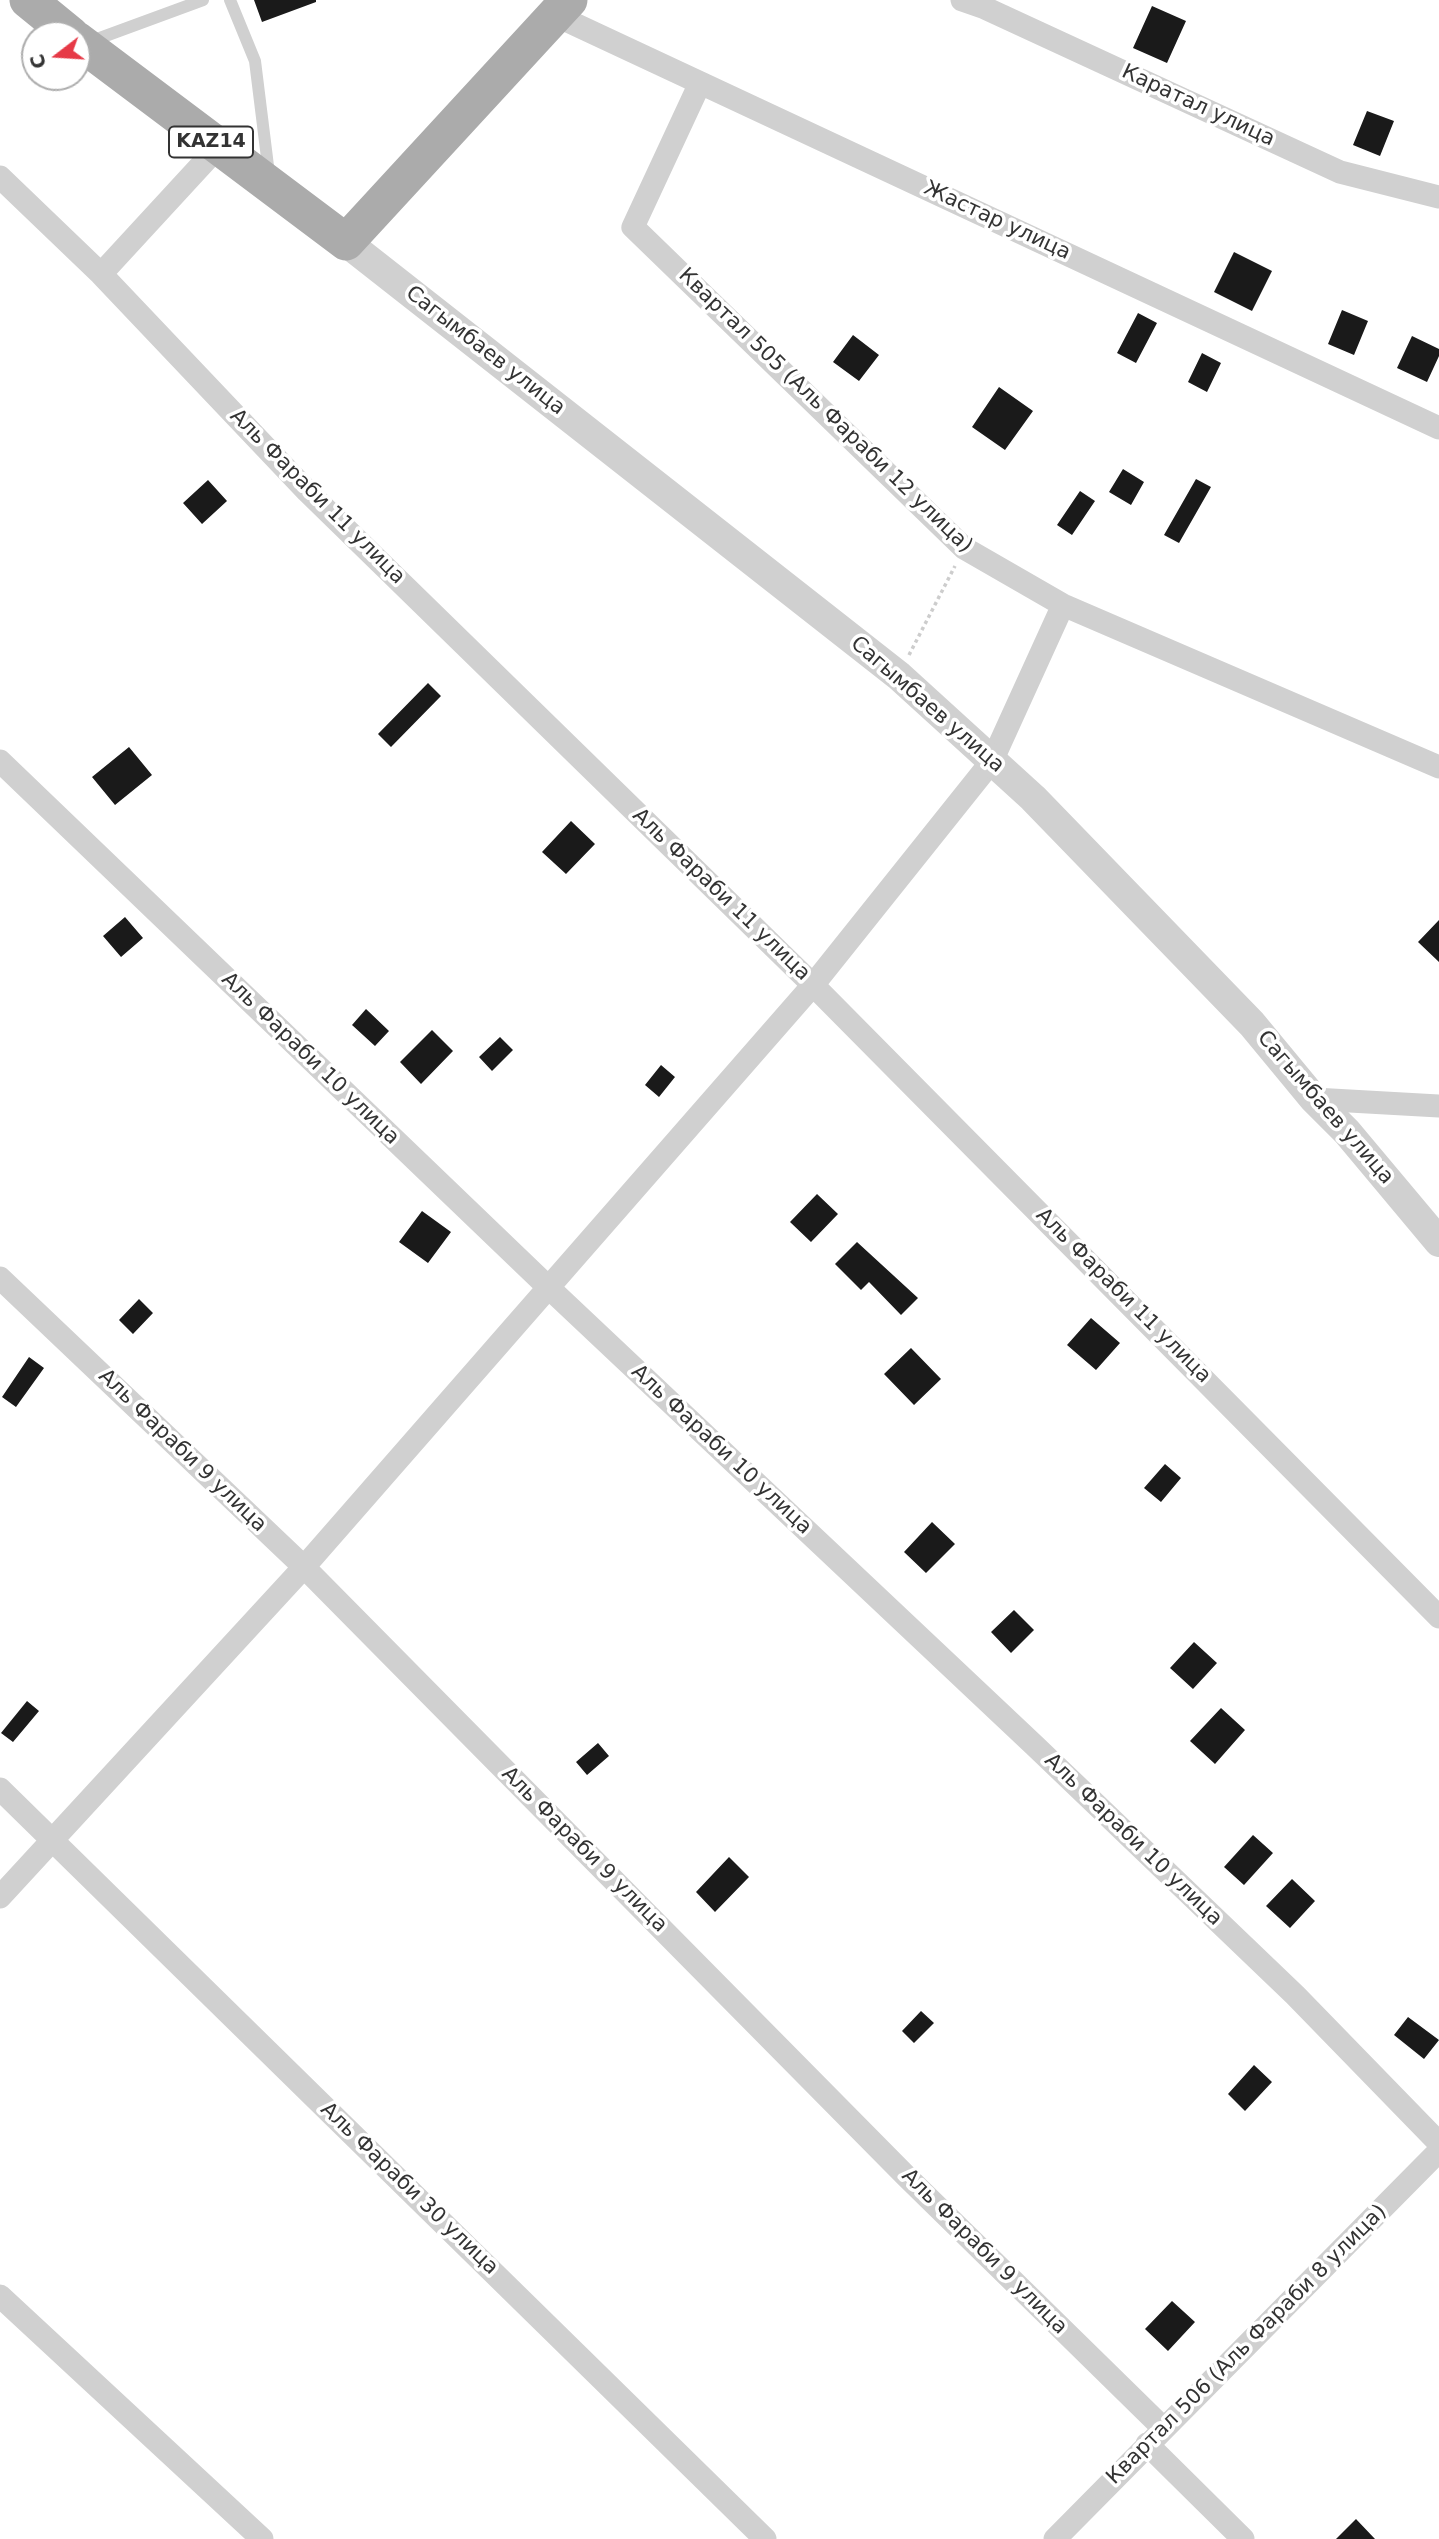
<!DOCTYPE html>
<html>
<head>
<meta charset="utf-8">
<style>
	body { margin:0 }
	#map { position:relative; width:1439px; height:2539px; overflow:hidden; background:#fff; font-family:"DejaVu Sans",sans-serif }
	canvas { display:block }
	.north { position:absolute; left:21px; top:21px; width:70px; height:70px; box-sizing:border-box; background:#fff; border:2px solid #adadad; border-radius:50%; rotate:253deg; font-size:19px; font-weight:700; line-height:28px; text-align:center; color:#333 }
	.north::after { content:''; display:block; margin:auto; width:24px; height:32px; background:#e63946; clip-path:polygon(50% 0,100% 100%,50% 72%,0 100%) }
</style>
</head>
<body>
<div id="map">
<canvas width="1439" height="2539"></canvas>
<div class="north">С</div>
</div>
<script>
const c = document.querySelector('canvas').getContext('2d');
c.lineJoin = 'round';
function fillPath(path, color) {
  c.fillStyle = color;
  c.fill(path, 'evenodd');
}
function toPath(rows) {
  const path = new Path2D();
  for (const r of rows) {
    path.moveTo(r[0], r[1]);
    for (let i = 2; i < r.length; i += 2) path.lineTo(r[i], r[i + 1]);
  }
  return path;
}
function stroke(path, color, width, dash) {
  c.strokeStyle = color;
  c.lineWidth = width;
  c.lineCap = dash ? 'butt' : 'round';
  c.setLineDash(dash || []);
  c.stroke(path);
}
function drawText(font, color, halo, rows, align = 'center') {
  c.font = font + ' "DejaVu Sans",sans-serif';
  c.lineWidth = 7;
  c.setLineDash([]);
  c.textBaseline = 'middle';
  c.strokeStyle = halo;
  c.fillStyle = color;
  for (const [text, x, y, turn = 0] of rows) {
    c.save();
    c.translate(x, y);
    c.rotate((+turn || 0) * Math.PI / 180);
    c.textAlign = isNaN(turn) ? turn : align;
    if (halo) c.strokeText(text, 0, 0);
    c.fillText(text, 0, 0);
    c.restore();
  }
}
const building = toPath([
	[254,0,316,0,316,2,262,22],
	[1152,6,1186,21,1167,63,1133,48],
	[1367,111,1394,121,1380,156,1353,145],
	[1234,252,1272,271,1252,311,1214,292],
	[1342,310,1368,321,1354,355,1328,344],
	[1138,313,1157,323,1136,363,1117,353],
	[853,335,879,355,859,381,833,362],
	[1412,336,1439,349,1439,356,1427,382,1397,368],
	[1202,353,1221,363,1207,392,1188,382],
	[999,387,1033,411,1005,450,972,427],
	[1123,469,1144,482,1131,505,1109,492],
	[1196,479,1211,487,1179,543,1164,535],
	[208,480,227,501,202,524,183,503],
	[1080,491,1095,501,1072,535,1057,525],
	[428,683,441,696,391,747,378,734],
	[129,747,152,775,115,805,92,777],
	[571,821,595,844,566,874,542,852],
	[125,917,143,938,121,957,103,936],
	[1439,920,1439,962,1418,942],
	[366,1009,389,1031,375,1046,352,1025],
	[432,1030,453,1051,421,1084,400,1062],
	[500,1037,513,1050,492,1071,479,1057],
	[661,1065,675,1077,659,1097,645,1085],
	[817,1194,838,1214,811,1242,790,1222],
	[422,1211,451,1232,428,1263,399,1242],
	[857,1242,918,1298,901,1315,869,1282,861,1290,835,1264],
	[139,1299,153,1313,133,1334,119,1320],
	[1091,1318,1120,1343,1096,1370,1067,1345],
	[911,1348,941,1379,914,1405,884,1374],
	[29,1357,44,1368,16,1407,2,1397],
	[1165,1464,1181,1478,1161,1502,1144,1488],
	[932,1522,955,1544,926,1573,904,1552],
	[1014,1610,1034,1630,1011,1653,991,1632],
	[1194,1642,1217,1663,1193,1689,1170,1668],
	[27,1701,39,1711,13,1742,1,1733],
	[1221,1708,1245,1730,1215,1764,1190,1741],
	[598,1743,609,1756,587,1775,576,1762],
	[1253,1835,1273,1853,1244,1885,1224,1867],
	[729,1857,749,1877,715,1912,696,1892],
	[1292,1879,1315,1901,1290,1928,1266,1906],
	[921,2011,934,2023,914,2043,902,2031],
	[1408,2017,1439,2040,1424,2059,1394,2035],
	[1254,2065,1272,2082,1245,2111,1228,2094],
	[1172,2301,1195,2322,1168,2351,1145,2329],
	[1356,2519,1375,2539,1336,2539]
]);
const path = toPath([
	[909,655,955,566]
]);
const service = toPath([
	[230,0,255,61,269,174],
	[89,42,203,0]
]);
const minor = toPath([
	[962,0,985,8,1340,172,1439,197],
	[555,15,1439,428],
	[700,83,633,227,964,548,1063,605,1439,767],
	[0,177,101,274,307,491,813,985,1439,1617],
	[101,274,218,147],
	[0,761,548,1287,1034,1745,1295,1995,1439,2143],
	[1314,1099,1439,1106],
	[0,1278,304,1567,906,2176,1163,2428],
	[0,1789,765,2539],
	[0,1897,304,1567,813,985,992,761,1063,605],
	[0,2296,262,2539],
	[1147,2444,1243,2539],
	[1055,2539,1439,2151]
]);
const tertiary = toPath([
	[346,242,899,676,1033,798,1252,1024,1314,1099,1347,1132,1439,1242]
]);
const primary = toPath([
	[28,0,71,35],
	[77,40,346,242,569,0]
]);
const shields = [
	[211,142,84]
];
const shieldNames = [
	["KAZ14",211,142]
];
const streetNames = [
	["Каратал улица",1198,106,25],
	["Жастар улица",997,221,25],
	["Сагымбаев улица",485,351,38],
	["Квартал 505 (Аль Фараби 12 улица)",825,411,44],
	["Аль Фараби 11 улица",317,497,45],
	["Сагымбаев улица",927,705,41],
	["Аль Фараби 11 улица",721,895,44],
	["Аль Фараби 10 улица",310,1059,44],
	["Сагымбаев улица",1325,1108,49],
	["Аль Фараби 11 улица",1123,1296,45],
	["Аль Фараби 10 улица",721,1450,43],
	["Аль Фараби 9 улица",182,1451,44],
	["Аль Фараби 10 улица",1133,1840,44],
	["Аль Фараби 9 улица",584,1850,45],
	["Аль Фараби 30 улица",409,2189,44],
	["Аль Фараби 9 улица",984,2252,45],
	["Квартал 506 (Аль Фараби 8 улица)",1247,2345,-45]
];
fillPath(building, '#1a1a1a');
stroke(path, '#cdcdcd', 3.5, [3.5, 3.5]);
stroke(service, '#d0d0d0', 12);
stroke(minor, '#d0d0d0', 23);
stroke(tertiary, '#d0d0d0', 30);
stroke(primary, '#ababab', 37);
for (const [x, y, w] of shields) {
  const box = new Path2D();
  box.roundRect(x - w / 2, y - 15.5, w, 31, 5);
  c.fillStyle = '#fff';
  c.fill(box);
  stroke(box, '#333', 2);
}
drawText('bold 19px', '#333', null, shieldNames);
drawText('21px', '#333', '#fff', streetNames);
</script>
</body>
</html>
